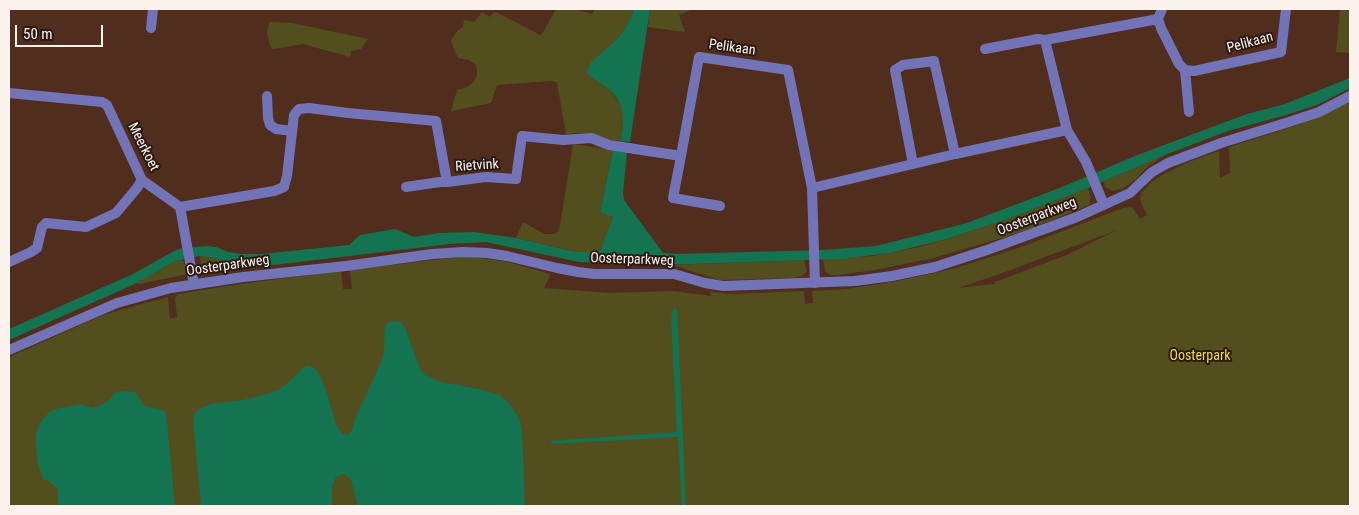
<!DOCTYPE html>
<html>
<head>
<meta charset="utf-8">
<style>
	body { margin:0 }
	#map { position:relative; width:1359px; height:515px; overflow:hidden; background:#512d1e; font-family:"Roboto Condensed",sans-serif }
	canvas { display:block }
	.frame { position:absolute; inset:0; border:10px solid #fcf2ee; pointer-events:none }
	.scale { position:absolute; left:15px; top:25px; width:88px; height:22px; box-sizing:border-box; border:2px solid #fcf2ee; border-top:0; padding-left:6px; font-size:15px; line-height:18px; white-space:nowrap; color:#fcf2ee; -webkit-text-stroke:4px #2b1a14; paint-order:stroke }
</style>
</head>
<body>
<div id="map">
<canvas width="1359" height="515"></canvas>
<div class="frame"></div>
<div class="scale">50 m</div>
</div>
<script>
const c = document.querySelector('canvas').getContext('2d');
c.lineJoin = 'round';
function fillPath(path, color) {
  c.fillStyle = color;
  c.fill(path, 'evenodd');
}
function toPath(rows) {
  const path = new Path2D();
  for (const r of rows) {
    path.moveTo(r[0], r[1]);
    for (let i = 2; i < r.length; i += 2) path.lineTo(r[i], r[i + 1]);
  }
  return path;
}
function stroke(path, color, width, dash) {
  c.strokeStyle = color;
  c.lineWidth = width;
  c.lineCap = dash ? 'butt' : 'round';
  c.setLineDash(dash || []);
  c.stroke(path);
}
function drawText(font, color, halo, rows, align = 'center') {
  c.font = font + ' "Roboto Condensed",sans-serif';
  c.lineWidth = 4;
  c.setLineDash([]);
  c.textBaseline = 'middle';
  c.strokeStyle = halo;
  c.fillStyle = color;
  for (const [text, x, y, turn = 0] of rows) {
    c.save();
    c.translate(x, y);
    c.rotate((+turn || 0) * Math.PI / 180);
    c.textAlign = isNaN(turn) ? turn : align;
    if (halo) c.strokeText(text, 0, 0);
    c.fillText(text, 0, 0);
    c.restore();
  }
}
const green = toPath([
	[556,9,575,9,592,14,595,9,634,9,630,20,621,34,587,74,611,91,620,104,623,117,623,127,620,141,604,139,583,133,574,133,566,135,557,82,551,81,497,85,491,103,451,111,457,90,468,87,472,83,476,78,477,73,476,65,469,60,458,58,453,47,451,40,458,30,463,27,464,20,474,22,482,12,490,17,493,13,496,12,540,35,542,34],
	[650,9,693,9,679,15,685,32,648,27],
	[1340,9,1350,9,1350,53,1336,52],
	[269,22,292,23,368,39,361,49,351,51,350,57,303,44,273,49,270,46,267,33],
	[1350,102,1350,506,9,506,9,357,101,316,120,310,168,297,170,319,177,317,175,298,178,294,240,284,341,271,343,289,352,289,350,270,458,257,473,257,508,262,550,274,549,278,544,288,610,293,673,291,711,296,710,292,733,294,804,291,805,304,813,303,812,291,846,289,897,281,953,269,1021,247,1123,208,1132,207,1140,219,1147,215,1141,203,1140,196,1141,193,1153,181,1164,174,1191,161,1219,151,1220,178,1230,173,1229,147,1298,125],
	[1117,230,1069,254,995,282,995,284,958,288,1000,274],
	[573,144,613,150,600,212,613,216,606,238,601,249,598,252,576,252,516,238,523,222,544,234,555,234,558,231,560,226],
	[1165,155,1147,167,1135,180,1122,189,1113,191,1105,187,1104,181],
	[1088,188,1091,198,1089,205,1032,228,1002,238,933,258,880,269,840,275,830,275,825,271,823,259,872,256,919,247,943,240,1008,219],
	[200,256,208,257,249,266,206,272,202,271],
	[183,260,188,274,139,284,137,283,175,261],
	[804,260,807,271,802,276,793,278,719,280,673,265]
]);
const water = toPath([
	[634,9,650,9,630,142,620,141,623,127,623,117,620,104,616,97,611,91,587,74,590,63,612,44,621,34,630,20],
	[1350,78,1350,88,1317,105,1286,115,1228,131,1165,155,1088,188,1008,219,943,240,889,253,841,259,662,265,579,262,486,242,450,244,257,267,232,263,208,257,199,256,175,261,137,283,9,340,9,329,133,274,174,251,183,248,207,246,216,247,228,252,241,254,262,254,339,246,349,245,360,235,395,229,414,237,439,233,474,232,516,238,576,252,598,252,601,249,613,217,600,212,613,150,627,152,623,193,624,200,663,253,676,254,823,250,876,246,967,223,1062,187,1135,156,1188,136,1247,114,1285,104],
	[673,309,677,309,686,506,682,506,678,437,551,444,551,441,677,432,671,320],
	[397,321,402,323,405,328,419,366,424,374,437,381,483,390,501,396,512,407,520,421,522,431,525,506,358,506,351,480,347,476,343,474,336,477,332,487,332,506,201,506,193,420,194,415,197,410,211,404,243,400,267,394,280,389,296,376,302,369,306,366,310,366,315,368,319,374,326,390,336,424,342,434,346,435,349,434,352,430,355,419,382,360,384,351,385,326,389,322],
	[125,391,135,392,143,404,148,407,160,409,166,413,175,506,58,506,58,489,50,482,43,479,38,464,36,444,36,433,40,423,49,412,56,409,80,404,92,408,99,406,107,402,115,393]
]);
const minor = toPath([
	[1158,19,1161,28,1179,64,1185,70,1194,71,1281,52,1286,9],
	[151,28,153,9],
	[985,49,1038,39,1045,40],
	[1185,70,1189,112],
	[9,93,102,102,107,105,142,180,180,207,194,284],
	[267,96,268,118,270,125,276,129,292,131],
	[681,156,673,198,720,206],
	[913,164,895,70,903,65,934,61,955,154],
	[406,187,440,182,447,182],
	[812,188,815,283],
	[1104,205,1086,162,1067,130,1045,40,1158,19,1162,9],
	[180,207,274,191,284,187,287,176,294,115,299,109,309,108,348,113,436,121,447,182,486,177,516,179,522,136,563,140,591,138,609,145,681,156,699,57,788,70,812,188,955,154,1067,130],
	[9,262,31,252,37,248,42,227,46,223,86,227,116,213,137,188,142,180],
	[9,350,117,303,171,288,243,277,346,266,432,254,463,252,487,253,507,256,557,268,578,272,594,274,674,274,705,283,723,286,855,281,892,276,935,267,987,250,1077,217,1130,193,1152,172,1168,163,1224,142,1289,122,1319,112,1350,96]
]);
const streetNames = [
	["Pelikaan",1250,43,-15],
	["Pelikaan",732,48,8],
	["Meerkoet",143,147,63],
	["Rietvink",477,166,-4],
	["Oosterparkweg",1037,217,-21],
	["Oosterparkweg",632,260,2],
	["Oosterparkweg",228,266,-8]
];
const parkNames = [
	["Oosterpark",1200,356]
];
fillPath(green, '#534e1e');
fillPath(water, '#147350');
stroke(minor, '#7374b8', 10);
drawText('14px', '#fcf2ee', '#2b1a14', streetNames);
drawText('14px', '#eedd4e', '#2b1a14', parkNames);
</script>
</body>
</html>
